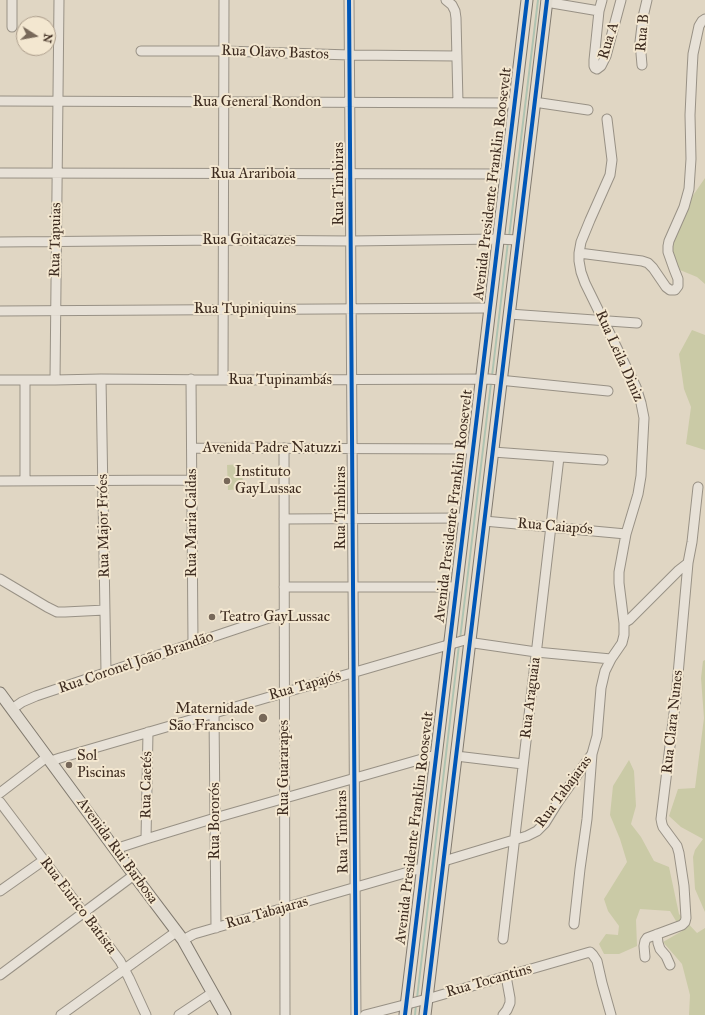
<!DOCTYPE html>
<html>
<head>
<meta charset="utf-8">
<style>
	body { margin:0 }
	#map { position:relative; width:705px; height:1015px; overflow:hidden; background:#e0d6c3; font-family:"IM FELL Great Primer",serif }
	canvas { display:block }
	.north { position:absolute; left:16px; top:16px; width:40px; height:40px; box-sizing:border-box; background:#f3e7d0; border:1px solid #ab9c8a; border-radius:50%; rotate:101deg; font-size:11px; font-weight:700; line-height:16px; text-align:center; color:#3e2c20 }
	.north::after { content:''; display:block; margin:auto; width:14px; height:18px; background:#776859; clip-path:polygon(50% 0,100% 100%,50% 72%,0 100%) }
</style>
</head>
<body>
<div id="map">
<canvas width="705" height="1015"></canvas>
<div class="north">N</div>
</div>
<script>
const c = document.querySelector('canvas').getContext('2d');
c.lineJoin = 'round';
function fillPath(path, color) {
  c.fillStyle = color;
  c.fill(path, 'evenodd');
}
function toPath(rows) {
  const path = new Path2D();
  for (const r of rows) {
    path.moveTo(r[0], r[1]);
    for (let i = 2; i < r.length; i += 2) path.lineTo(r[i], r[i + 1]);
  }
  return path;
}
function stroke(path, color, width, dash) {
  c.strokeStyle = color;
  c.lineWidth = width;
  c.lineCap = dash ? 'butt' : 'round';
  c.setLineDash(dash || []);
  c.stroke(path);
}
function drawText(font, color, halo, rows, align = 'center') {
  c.font = font + ' "IM FELL Great Primer",serif';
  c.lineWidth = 4;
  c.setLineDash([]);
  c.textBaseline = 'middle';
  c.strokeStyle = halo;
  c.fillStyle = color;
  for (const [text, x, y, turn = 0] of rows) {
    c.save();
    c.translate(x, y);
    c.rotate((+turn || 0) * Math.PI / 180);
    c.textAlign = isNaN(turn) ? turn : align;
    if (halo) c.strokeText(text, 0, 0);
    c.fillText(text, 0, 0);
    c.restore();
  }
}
const green = toPath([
	[705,178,705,284,697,277,675,268,672,245,685,207],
	[692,330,705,335,705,450,686,444,691,407,684,389,679,354],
	[242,464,243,489,228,490,227,465],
	[705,660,705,912,695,889,693,857,695,850,703,839,681,827,669,816,678,789,695,788,704,718,701,678,703,661],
	[629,760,634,771,636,806,631,824,641,837,654,861,669,867,679,914,697,933,705,928,705,1015,689,1015,690,995,682,964,663,942,682,931,670,911,640,909,636,920,637,946,619,954,604,954,599,944,606,934,618,935,619,926,608,911,604,899,627,862,620,839,610,815,613,786]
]);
const stream = toPath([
	[509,237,538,0],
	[492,376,508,242],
	[460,639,491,383],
	[417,998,459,645],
	[415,1015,416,1004]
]);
const minor = toPath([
	[349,0,356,1015],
	[446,0,452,5,455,11,456,18,458,103],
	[602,0,599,11,594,60,594,66,595,68,597,69,601,66,606,56,621,0],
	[546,2,599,11],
	[12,27,12,0],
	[141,51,224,51,350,55,457,56],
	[642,65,640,42,643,17,647,0],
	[0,101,515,103],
	[534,102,588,110],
	[0,173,506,174],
	[0,242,223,240,351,241,498,239,518,240],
	[579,253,642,261,648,263,653,268,666,287,670,290,675,290,678,286,678,279,674,269,668,252,668,246,669,241,684,207,689,189,691,159,690,115,692,72,693,54,699,26,702,21,705,19],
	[0,311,490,308],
	[509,314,637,323],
	[101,379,106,672],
	[191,379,193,643],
	[0,380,55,380,101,379,223,380,489,379,608,391],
	[25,380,25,481],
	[55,380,59,0],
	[223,380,224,0],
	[192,448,473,449],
	[284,448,285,1015],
	[493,452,603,460],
	[0,481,192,480],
	[284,519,464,518],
	[484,521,626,534],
	[0,579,47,607,57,612,65,612,105,610],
	[284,587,456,587],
	[624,623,629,620,679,570,688,563],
	[12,709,22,702,36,696,284,613],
	[214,713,216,928],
	[456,756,523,764],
	[51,761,60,758,465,640,474,643,536,652,611,659],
	[0,793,47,757],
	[0,802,120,961,129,978,146,1015],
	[146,839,148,732],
	[115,849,146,839,215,818,436,755],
	[444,861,527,836,537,831,545,823,558,802,592,754,597,736,601,688,605,671,611,659,622,643,624,635,624,623,619,583,619,572,626,534,638,494,641,476,644,418,641,403,636,387,585,283,581,272,579,261,579,253,581,242,590,220,610,175,612,160,607,119],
	[0,891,44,860],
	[574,924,580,869,587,819,592,754],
	[657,934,658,943,660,949,666,956,670,965],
	[503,939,559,457],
	[183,940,194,934,422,868],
	[645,957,644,946,645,941,647,938,682,925,685,922,686,918,684,886,679,853,677,846,663,827,662,824,661,819,676,697,688,563,692,542,698,487],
	[0,975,134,875],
	[61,1015,176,932],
	[179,1015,212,993],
	[365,1015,427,999,590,952,593,955,597,961,602,983,611,1015],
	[503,1015,507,1010,510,1003,510,998,506,976]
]);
const major = toPath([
	[0,693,134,875,183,940,225,1015],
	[405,1015,527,0],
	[425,1015,547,0]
]);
const cycleway = toPath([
	[349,0,356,1015],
	[405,1015,527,0],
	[425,1015,547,0]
]);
const markers = [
	[227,481,4,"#776859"],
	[212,617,4,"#776859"],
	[263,718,5,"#776859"],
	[69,765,4,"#776859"]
];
const streetNames = [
	["Rua B",643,33,-85],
	["Rua A",609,41,-73],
	["Rua Olavo Bastos",275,53,2],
	["Rua General Rondon",257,102],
	["Rua Arariboia",253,174],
	["Rua Timbiras",339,184,-90],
	["Avenida Presidente Franklin Roosevelt",493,184,-83],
	["Rua Tapuias",56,240,-89],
	["Rua Goitacazes",249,240],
	["Rua Tupiniquins",245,309],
	["Rua Leila Diniz",619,356,66],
	["Rua Tupinambás",280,380],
	["Avenida Padre Natuzzi",272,448],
	["Avenida Presidente Franklin Roosevelt",454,506,-83],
	["Rua Timbiras",341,508,-90],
	["Rua Maria Caldas",192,523,-90],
	["Rua Major Fróes",104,526,-91],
	["Rua Caiapós",555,527,5],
	["Rua Coronel João Brandão",136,663,-19],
	["Rua Tapajós",305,686,-16],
	["Rua Araguaia",531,698,-83],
	["Rua Clara Nunes",673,722,-84],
	["Rua Guararapes",284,768,-90],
	["Rua Caetés",147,785,-89],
	["Rua Tabajaras",564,792,-54],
	["Rua Bororós",215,821,-90],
	["Avenida Presidente Franklin Roosevelt",415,828,-83],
	["Rua Timbiras",343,832,-91],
	["Avenida Rui Barbosa",117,851,54],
	["Rua Eurico Batista",78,906,53],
	["Rua Tabajaras",267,913,-16],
	["Rua Tocantins",489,981,-16]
];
const poiNames = [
	["Instituto",235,472],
	["GayLussac",235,489],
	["Teatro GayLussac",220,617],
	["Maternidade",254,709,"right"],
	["São Francisco",254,726,"right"],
	["Sol",77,756],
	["Piscinas",77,773]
];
fillPath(green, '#cacaa6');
stroke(stream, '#afc3b1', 2);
stroke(minor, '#989185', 11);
stroke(major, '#817a6f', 13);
stroke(minor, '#e7e1d7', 9);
stroke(major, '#e2dcd1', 11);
stroke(cycleway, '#0057b8', 4);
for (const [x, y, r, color] of markers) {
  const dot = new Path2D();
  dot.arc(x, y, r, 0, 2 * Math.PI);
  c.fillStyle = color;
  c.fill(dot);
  stroke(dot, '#f3e7d0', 1.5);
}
drawText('15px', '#3e2c20', '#f3e7d0', streetNames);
drawText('15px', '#3e2c20', '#f3e7d0', poiNames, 'left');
</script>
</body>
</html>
